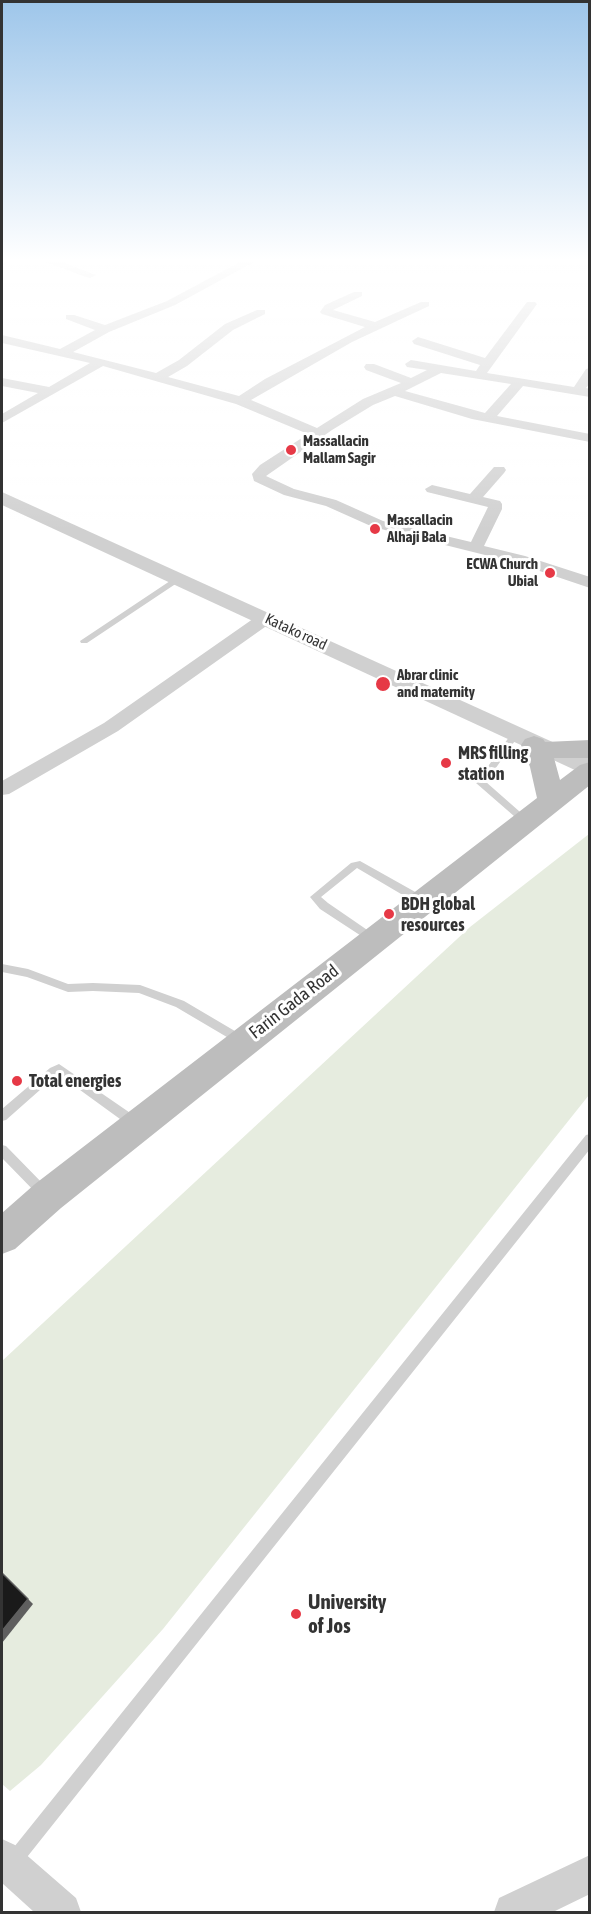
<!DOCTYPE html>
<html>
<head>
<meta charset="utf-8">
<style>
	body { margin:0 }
	#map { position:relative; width:591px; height:1914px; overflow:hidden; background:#fff; font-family:"Asap Condensed",sans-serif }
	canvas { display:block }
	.frame { position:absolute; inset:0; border:3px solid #333; pointer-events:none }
</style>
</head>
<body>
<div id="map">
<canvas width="591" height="1914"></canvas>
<div class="frame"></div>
</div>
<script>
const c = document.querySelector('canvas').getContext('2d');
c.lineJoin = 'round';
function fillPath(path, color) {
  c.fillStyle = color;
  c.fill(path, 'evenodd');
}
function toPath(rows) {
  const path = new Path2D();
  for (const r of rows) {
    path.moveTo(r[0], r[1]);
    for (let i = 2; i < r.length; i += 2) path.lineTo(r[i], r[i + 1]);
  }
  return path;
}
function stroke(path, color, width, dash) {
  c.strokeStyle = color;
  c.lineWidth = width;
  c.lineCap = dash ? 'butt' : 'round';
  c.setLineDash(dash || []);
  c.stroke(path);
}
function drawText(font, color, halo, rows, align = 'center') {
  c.font = font + ' "Asap Condensed",sans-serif';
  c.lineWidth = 6;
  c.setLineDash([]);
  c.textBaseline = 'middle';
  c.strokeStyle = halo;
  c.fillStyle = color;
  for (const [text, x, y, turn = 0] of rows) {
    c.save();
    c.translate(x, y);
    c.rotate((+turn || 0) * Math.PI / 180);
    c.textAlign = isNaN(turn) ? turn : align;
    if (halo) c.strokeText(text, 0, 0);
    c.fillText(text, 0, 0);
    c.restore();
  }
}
const green = toPath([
	[589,834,589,1095,163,1629,41,1765,10,1791,2,1784,2,1361,470,927]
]);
const service = toPath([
	[176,577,183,579,87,643,81,643,80,641,176,577],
	[515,732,519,735,486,782,528,819,530,821,528,823,525,824,522,823,476,783,512,733,515,732],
	[360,861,426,898,427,901,426,904,418,904,357,868,321,897,328,903,376,936,377,939,372,943,320,909,310,897,351,863,360,861],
	[2,964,28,969,68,984,93,983,140,985,184,1001,245,1037,247,1040,245,1043,241,1045,237,1043,176,1007,139,993,93,991,68,992,27,977,2,972,2,964],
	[59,1064,139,1119,141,1123,139,1127,135,1128,131,1127,58,1074,6,1120,2,1121,2,1109,50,1068,59,1064],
	[590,1134,590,1149,8,1881,2,1884,2,1862,586,1135,590,1134],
	[2,1145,6,1146,49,1190,51,1194,49,1198,45,1200,41,1198,2,1158,2,1145]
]);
const minor = toPath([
	[2,262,8,262,2,266,2,262],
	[46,262,62,262,96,275,90,278,86,277,46,262],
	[240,262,254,262,175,305,109,332,73,352,156,373,179,360,225,324,257,310,265,310,265,314,233,330,187,366,168,377,239,396,265,379,365,327,322,314,320,312,325,305,354,292,362,292,362,296,333,310,375,322,421,302,429,302,429,306,352,342,251,400,317,428,363,399,401,383,366,370,364,367,366,364,374,364,411,378,427,370,407,367,405,364,411,360,476,371,480,365,414,344,412,341,418,337,485,358,527,302,535,302,537,304,487,373,574,387,586,369,590,368,590,383,586,388,590,389,590,397,523,386,497,416,590,434,590,442,472,419,395,396,373,405,332,430,266,476,294,489,336,500,383,521,471,542,488,507,427,492,425,489,432,485,470,494,494,467,504,467,506,470,504,473,483,497,500,501,502,504,502,509,484,546,525,556,590,577,590,588,513,562,373,527,326,506,284,495,254,481,252,474,260,465,308,434,236,404,103,366,2,423,2,414,38,393,2,386,2,378,49,387,90,363,2,343,2,335,60,349,95,330,66,319,66,315,74,315,105,325,167,301,240,262],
	[441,373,511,384,485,413,405,391,441,373],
	[266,613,274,618,272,622,118,731,9,794,2,795,2,781,104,723,260,614,266,613],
	[2,1839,15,1845,76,1898,81,1912,34,1912,2,1883,2,1839],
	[590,1855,590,1894,553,1912,494,1912,499,1898,590,1855]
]);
const tertiary = toPath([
	[2,492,590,759,590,777,2,505,2,492]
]);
const secondary = toPath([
	[534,736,543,739,545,742,590,740,590,758,554,758,560,780,580,765,590,762,590,785,61,1208,15,1249,2,1254,2,1213,35,1184,537,798,530,767,521,745,525,739,534,736]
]);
const shadedWall = toPath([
	[28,1599,33,1604,2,1643,2,1631]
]);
const building = toPath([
	[2,1573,28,1599,2,1631,2,1573]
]);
const markers = [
	[291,450,6,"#e63946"],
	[375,529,6,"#e63946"],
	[550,573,6,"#e63946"],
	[383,684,8,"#e63946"],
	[446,763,6,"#e63946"],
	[389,914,6,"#e63946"],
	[17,1081,6,"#e63946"],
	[296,1614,6,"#e63946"]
];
const farPoinames = [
	["Massallacin",303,441],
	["Mallam Sagir",303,458],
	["Massallacin",387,520],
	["Alhaji Bala",387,537],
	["ECWA Church",538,564,"right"],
	["Ubial",538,581,"right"],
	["Abrar clinic",397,675],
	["and maternity",397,692]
];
const farStreetnames = [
	["Katako road",296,632,25]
];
const poiNames = [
	["MRS filling",458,753],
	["station",458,774],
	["BDH global",401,904],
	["resources",401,925],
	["Total energies",29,1081]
];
const streetNames = [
	["Farin Gada Road",294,1002,-38]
];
const nearPoinames = [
	["University",308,1602],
	["of Jos",308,1626]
];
fillPath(green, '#e6ecdf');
fillPath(service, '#d0d0d0');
fillPath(minor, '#d0d0d0');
fillPath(tertiary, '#d0d0d0');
fillPath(secondary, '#bdbdbd');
fillPath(shadedWall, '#5f5f5f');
fillPath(building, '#1a1a1a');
stroke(building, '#5f5f5f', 1.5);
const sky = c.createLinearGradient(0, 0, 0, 530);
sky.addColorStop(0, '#9ec6ea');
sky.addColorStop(0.49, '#fff');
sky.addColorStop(1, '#ffffff00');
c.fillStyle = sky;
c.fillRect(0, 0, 591, 530);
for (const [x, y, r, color] of markers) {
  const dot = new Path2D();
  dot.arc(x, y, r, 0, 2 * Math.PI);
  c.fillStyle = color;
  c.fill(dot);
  stroke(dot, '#fff', 2);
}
drawText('bold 15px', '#333', '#fff', farPoinames, 'left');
drawText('15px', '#333', '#fff', farStreetnames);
drawText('bold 18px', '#333', '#fff', poiNames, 'left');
drawText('18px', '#333', '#fff', streetNames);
drawText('bold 21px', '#333', '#fff', nearPoinames, 'left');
</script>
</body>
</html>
